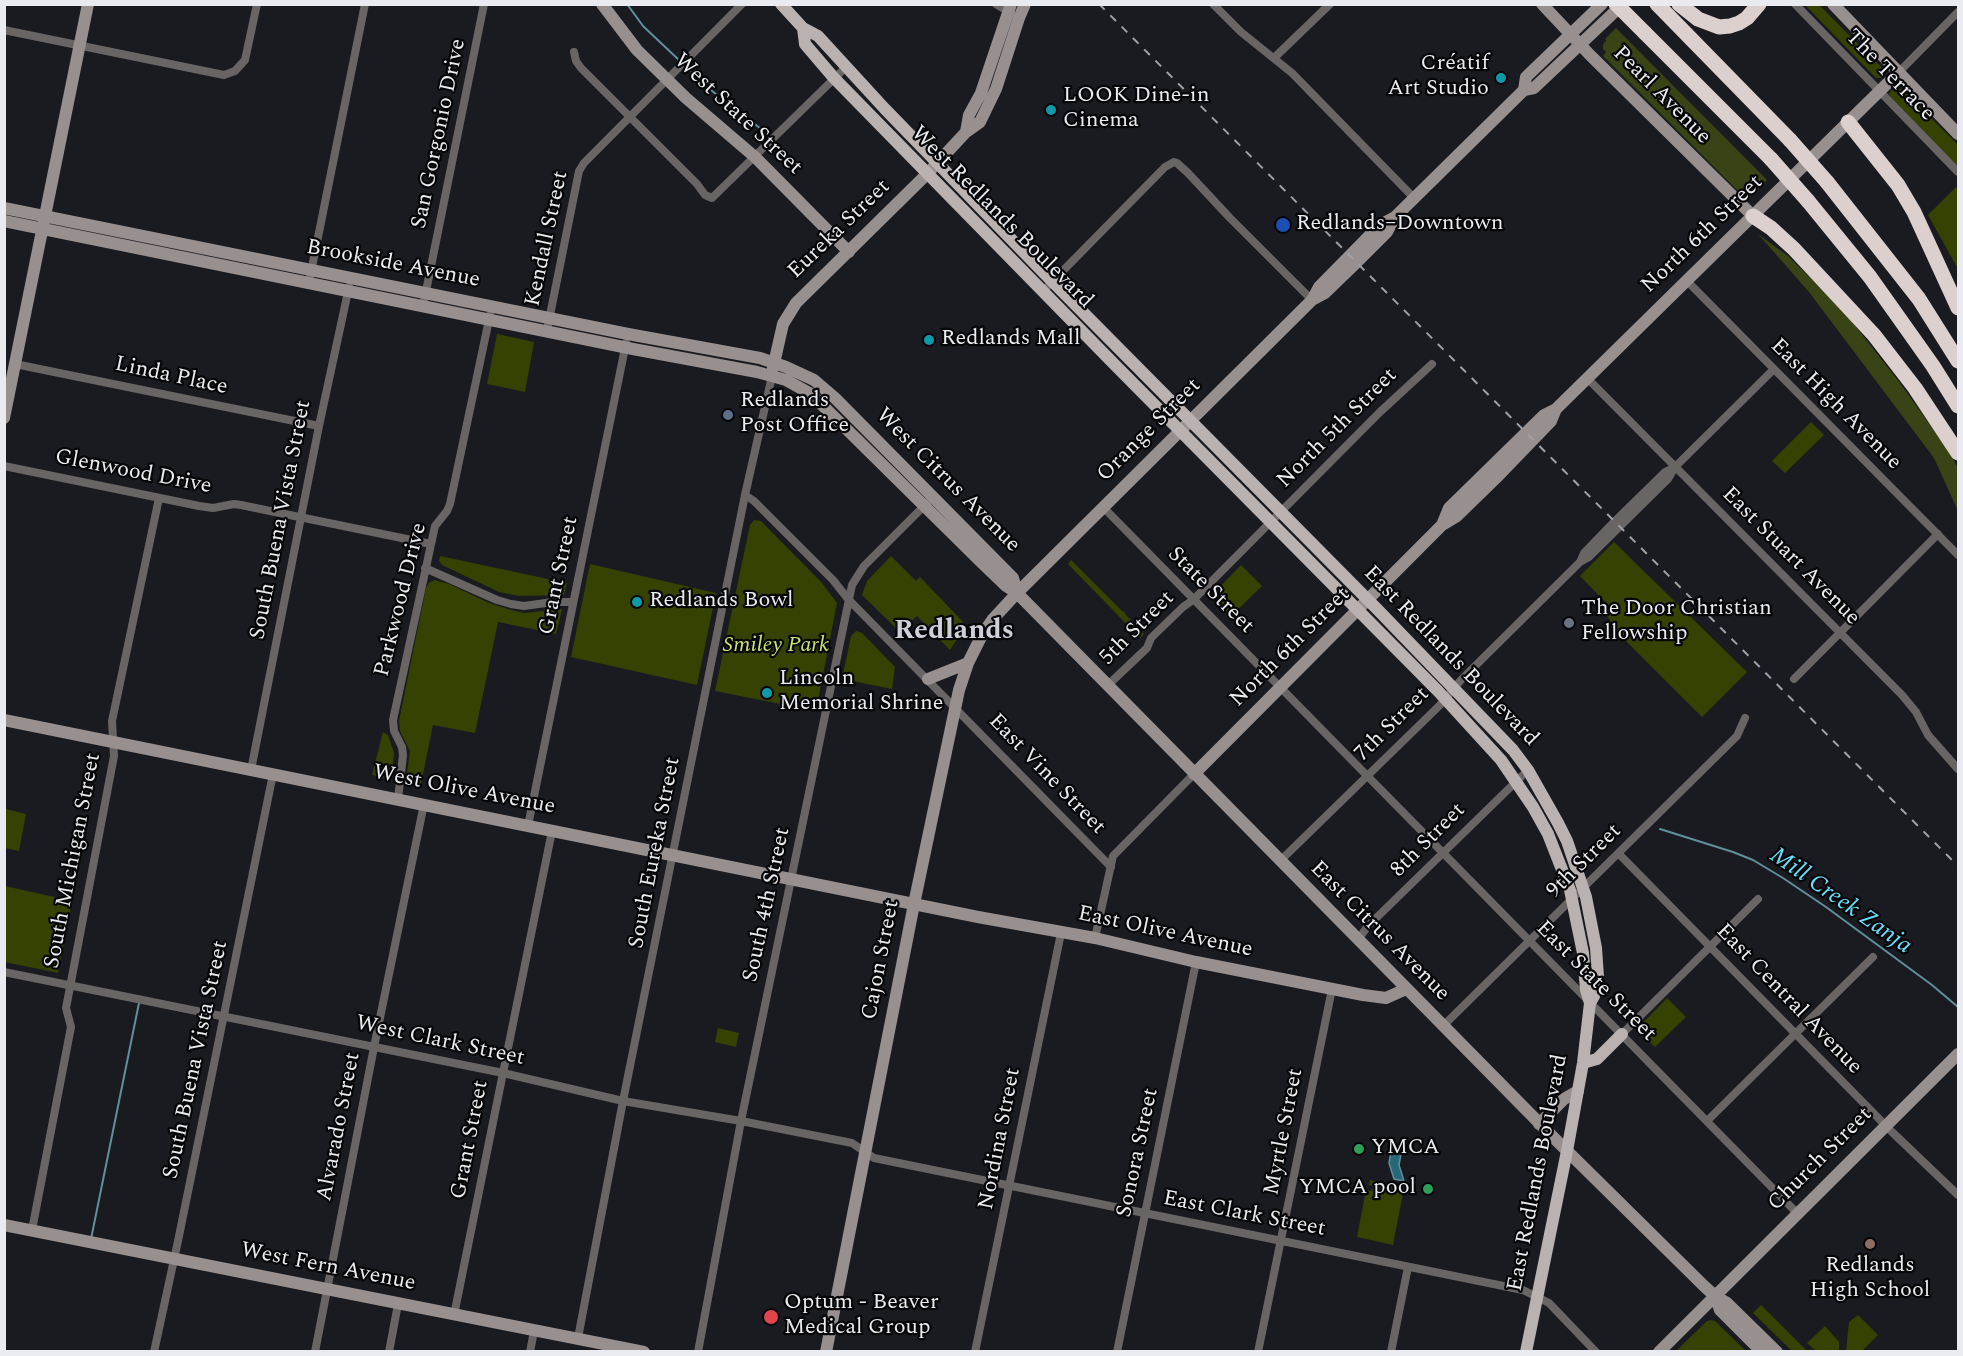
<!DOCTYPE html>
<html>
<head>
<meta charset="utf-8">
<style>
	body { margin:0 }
	#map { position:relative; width:1963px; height:1356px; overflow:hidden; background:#1a1b21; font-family:Spectral,serif }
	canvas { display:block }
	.frame { position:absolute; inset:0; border:6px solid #eaebf0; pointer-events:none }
</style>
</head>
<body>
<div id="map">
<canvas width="1963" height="1356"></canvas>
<div class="frame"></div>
</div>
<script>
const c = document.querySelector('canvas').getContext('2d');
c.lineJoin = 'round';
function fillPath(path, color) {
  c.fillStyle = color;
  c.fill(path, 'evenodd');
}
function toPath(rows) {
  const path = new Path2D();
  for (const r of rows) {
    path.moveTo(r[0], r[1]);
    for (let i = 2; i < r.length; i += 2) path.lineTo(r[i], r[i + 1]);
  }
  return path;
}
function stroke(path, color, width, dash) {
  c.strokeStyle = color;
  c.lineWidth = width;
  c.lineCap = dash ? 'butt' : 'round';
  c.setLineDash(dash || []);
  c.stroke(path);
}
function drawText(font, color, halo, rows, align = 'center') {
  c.font = font + ' Spectral,serif';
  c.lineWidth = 4.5;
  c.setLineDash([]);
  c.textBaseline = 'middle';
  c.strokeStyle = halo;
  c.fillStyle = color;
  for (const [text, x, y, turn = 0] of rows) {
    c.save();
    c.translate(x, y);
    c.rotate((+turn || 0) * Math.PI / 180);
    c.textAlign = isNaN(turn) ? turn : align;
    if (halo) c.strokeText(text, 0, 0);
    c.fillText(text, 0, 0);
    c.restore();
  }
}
const green = toPath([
	[1805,5,1819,5,1884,70,1884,75,1882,78,1876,78],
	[1893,89,1900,89,1905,92,1958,145,1958,167,1889,95,1889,93],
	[1956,187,1958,190,1958,269,1928,215],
	[497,334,534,342,525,392,487,384],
	[1811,422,1824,435,1785,473,1772,461],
	[754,520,761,521,822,583,837,603,816,711,715,691,750,525],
	[1614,542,1747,672,1702,717,1608,623,1610,620,1607,616,1614,611,1580,576],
	[440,556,567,583,564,595,519,596,499,592,442,565,439,561],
	[891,556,916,581,920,577,966,625,950,650,917,616,900,632,862,595,867,581],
	[1071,560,1123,612,1124,611,1125,614,1144,634,1140,638,1068,564],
	[590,564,716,593,697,685,571,657],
	[1241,565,1262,586,1231,616,1211,596],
	[434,580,449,584,489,603,511,610,524,613,562,609,556,634,498,622,475,733,433,725,421,784,406,781,410,751,400,731,399,721,426,588,429,583],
	[856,631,862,633,895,667,892,689,842,679,851,636],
	[383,732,388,735,394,753,392,776,389,779,372,775],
	[6,809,26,814,19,851,5,848],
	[5,886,72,901,58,973,5,962],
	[1667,998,1686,1017,1655,1047,1637,1029],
	[718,1028,739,1033,736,1047,715,1042],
	[1370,1180,1404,1188,1393,1245,1357,1237,1366,1190,1372,1191,1373,1186,1369,1185],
	[1761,1305,1807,1351,1792,1351,1753,1313],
	[1858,1315,1878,1335,1862,1351,1846,1351,1849,1322],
	[1711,1320,1715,1321,1746,1351,1676,1351,1707,1321],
	[1825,1326,1839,1342,1839,1351,1816,1351,1807,1343]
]);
const forest = toPath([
	[1616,28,1767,180,1751,196,1745,198,1603,56,1606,52,1603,49,1603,44,1606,41,1605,39],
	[1758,234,1788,256,1842,309,1900,383,1948,450,1958,468,1958,511,1934,458,1809,292]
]);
const water = toPath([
	[1391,1152,1401,1154,1399,1165,1404,1181,1394,1179,1389,1163,1391,1152]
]);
const stream = toPath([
	[627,4,643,26,680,61],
	[684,65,712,91,765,132],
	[1660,829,1733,852,1753,860,1783,878,1826,907,1932,985,1958,1007],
	[91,1239,139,1003]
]);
const street = toPath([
	[996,4,1011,13],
	[1213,4,1241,32,1292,73,1415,199],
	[1795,4,1958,172],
	[4,30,224,75,235,71,245,60,257,4],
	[574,52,576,61,581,68,697,184,705,195,712,198,846,67],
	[1274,58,1330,4],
	[1899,72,1958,12],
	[1686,280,1958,555],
	[309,282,365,4],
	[1043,291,1165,167,1174,162,1177,163,1188,173,1230,218,1312,300],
	[423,306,484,4],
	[547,330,579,171,584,163,742,4],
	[15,364,319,426],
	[1587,378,1902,695,1916,712,1928,735,1958,769],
	[4,466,199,506,213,508,234,504,241,505,431,544],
	[745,495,754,501,833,580,848,599,1111,867],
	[1103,507,1797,1213],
	[1580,562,1589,557,1668,479,1675,467],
	[425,568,497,600,511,604,524,606,553,602,573,602],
	[1794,679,1938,534],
	[1107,686,1147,648,1151,638,1183,607,1193,600,1380,412,1432,364],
	[251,770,319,426,349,287],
	[398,799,403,755,402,747,394,731,393,720,435,526,447,511,450,504,490,315],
	[528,826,626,343],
	[1619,854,1892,1132,1958,1195],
	[1280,861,1439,706,1461,680,1580,562,1584,553,1615,521,1665,472,1675,467,1774,369],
	[1095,938,1113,856,1194,774],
	[1358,940,1367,927,1528,770],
	[4,972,503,1073,623,1101,741,1121,852,1143,874,1158,1523,1290,1549,1303,1596,1352],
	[1443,1026,1737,736,1745,718],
	[1622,1034,1758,899],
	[1707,1121,1873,957],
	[32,1230,71,1027,66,1008,114,756,112,721,159,498],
	[454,1315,552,831],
	[578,1338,623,1101,745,495,772,376],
	[154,1352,178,1241,273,774],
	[315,1352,374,1047,424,804],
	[389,1352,398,1304],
	[530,1352,534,1331],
	[698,1352,741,1121,852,585,864,566,933,497],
	[975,1352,1061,933],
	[1117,1352,1196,962],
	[1258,1352,1332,989],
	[1391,1352,1408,1267]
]);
const secondary = toPath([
	[602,4,637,50,686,98,755,157,849,252],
	[1542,4,1590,55,1753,216],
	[1833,4,1958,134],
	[1524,90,1526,77,1602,4],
	[966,132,969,115,981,93,1011,4],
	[4,208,628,334,760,358,786,367,814,380,835,398,1013,578,1017,593],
	[4,221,633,349,757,372,786,380,811,394,979,560,1006,586,1017,593,1554,1138,1704,1286,1715,1296,1727,1303,1777,1352],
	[1312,300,1319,287,1380,225,1395,217],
	[773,368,783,324,796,303,927,174,966,132,980,122,996,89,1019,18,1025,4],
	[4,418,88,4],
	[1442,525,1449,508,1544,415,1556,409,1899,72],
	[928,679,968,663],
	[4,720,978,917,1095,938,1196,962,1363,995,1386,998,1406,989],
	[1194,774,1442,525,1457,516,1496,478,1551,421,1556,409],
	[1539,1124,1564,1099,1578,1091],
	[4,1225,644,1352],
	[1715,1296,1720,1310,1762,1352],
	[826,1352,914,904,959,690,968,663,982,635,993,619,1017,593,1312,300,1325,293,1356,263,1387,232,1395,217,1524,90,1534,88,1623,4],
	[1659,1352,1958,1054]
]);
const primary = toPath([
	[781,4,803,28,818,36,885,109,1046,275,1379,611,1513,750,1528,770,1558,823,1567,841,1586,897,1596,948,1598,977,1594,996,1590,1003],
	[803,28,805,44,834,78,1116,366,1438,691,1501,760,1533,807,1548,834,1570,890,1583,953,1586,990,1590,1003,1583,1063,1567,1151,1526,1352],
	[1583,1063,1597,1059,1622,1034]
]);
const highway = toPath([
	[1657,4,1790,140],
	[1679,4,1698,19,1719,27,1730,26,1739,23,1747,18,1759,4],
	[1645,33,1771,159],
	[1848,122,1898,185,1914,212,1958,308],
	[1827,182,1919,299,1958,361],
	[1808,201,1870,277,1933,366,1958,406],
	[1753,216,1771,228,1794,249,1874,335,1915,388,1958,453]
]);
const rail = toPath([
	[1099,4,1958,866]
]);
const highwayBridge = toPath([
	[1616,4,1645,33],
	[1790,140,1827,182],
	[1771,159,1808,201]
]);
const markers = [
	[1501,78,6,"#0f9aa8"],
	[1051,110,6,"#0f9aa8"],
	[1283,225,8,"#1a4fb4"],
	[929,340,6,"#0f9aa8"],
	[728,415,6,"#5c6f8a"],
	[637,602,6,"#0f9aa8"],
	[1569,623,6,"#6b7280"],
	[767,693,6,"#0f9aa8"],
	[1359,1149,6,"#2e9e5b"],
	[1428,1189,6,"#2e9e5b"],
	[1870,1244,6,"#8d6e63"],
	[771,1317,8,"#e0444e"]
];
const poiNames = [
	["Créatif",1489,65,"right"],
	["Art Studio",1489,90,"right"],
	["LOOK Dine-in",1063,97],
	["Cinema",1063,122],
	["Redlands–Downtown",1296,225],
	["Redlands Mall",941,340],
	["Redlands",740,402],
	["Post Office",740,427],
	["Redlands Bowl",649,602],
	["The Door Christian",1581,610],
	["Fellowship",1581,635],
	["Lincoln",779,680],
	["Memorial Shrine",779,705],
	["YMCA",1371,1149],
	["YMCA pool",1416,1189,"right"],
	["Redlands",1870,1267,"center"],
	["High School",1870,1292,"center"],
	["Optum - Beaver",784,1304],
	["Medical Group",784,1329]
];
const streetNames = [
	["The Terrace",1889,76,46],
	["Pearl Avenue",1661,96,45],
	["West State Street",737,115,43],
	["San Gorgonio Drive",440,134,-78],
	["West Redlands Boulevard",1001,218,45],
	["Eureka Street",840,230,-44],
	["North 6th Street",1703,235,-44],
	["Kendall Street",548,239,-78],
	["Brookside Avenue",393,265,11],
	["Linda Place",171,377,12],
	["East High Avenue",1835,405,45],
	["North 5th Street",1338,429,-45],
	["Orange Street",1150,431,-45],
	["Glenwood Drive",133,473,11],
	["West Citrus Avenue",947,481,45],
	["South Buena Vista Street",282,520,-79],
	["East Stuart Avenue",1790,557,45],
	["Grant Street",560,576,-78],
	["State Street",1210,591,45],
	["Parkwood Drive",402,600,-76],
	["5th Street",1138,629,-45],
	["North 6th Street",1291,648,-45],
	["East Redlands Boulevard",1450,657,46],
	["7th Street",1393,725,-45],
	["East Vine Street",1046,775,46],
	["West Olive Avenue",464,791,11],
	["8th Street",1429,841,-45],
	["South Eureka Street",656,853,-79],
	["South Michigan Street",74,861,-79],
	["9th Street",1585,862,-45],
	["South 4th Street",768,905,-78],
	["East Citrus Avenue",1379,932,45],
	["East Olive Avenue",1165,933,12],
	["Cajon Street",882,960,-79],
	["East State Street",1595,982,45],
	["East Central Avenue",1788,1000,46],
	["West Clark Street",440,1042,12],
	["South Buena Vista Street",197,1060,-78],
	["Alvarado Street",340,1127,-79],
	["Myrtle Street",1285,1132,-79],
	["Nordina Street",1001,1139,-79],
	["Grant Street",471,1140,-79],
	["Sonora Street",1139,1153,-78],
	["Church Street",1821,1160,-45],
	["East Redlands Boulevard",1539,1173,-79],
	["East Clark Street",1244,1215,11],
	["West Fern Avenue",328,1268,11]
];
const parkNames = [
	["Smiley Park",776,647]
];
const waterNames = [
	["Mill Creek Zanja",1840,902,35]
];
const districtNames = [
	["Redlands",954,633]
];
fillPath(green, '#354202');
fillPath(forest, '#384316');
fillPath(water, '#266877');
stroke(water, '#618f9b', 1.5);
stroke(stream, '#618f9b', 2);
stroke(street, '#6a6565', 8);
stroke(secondary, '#97908f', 12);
stroke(primary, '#bab2b0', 12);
stroke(highway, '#dbd0ce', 15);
stroke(rail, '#a1a2a7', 2, [8, 8]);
stroke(highwayBridge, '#dbd0ce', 15);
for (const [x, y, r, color] of markers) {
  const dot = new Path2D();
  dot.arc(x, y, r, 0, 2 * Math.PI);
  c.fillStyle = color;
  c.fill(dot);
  stroke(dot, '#060608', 2);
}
drawText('22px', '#eaebf0', '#060608', poiNames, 'left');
drawText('22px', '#eaebf0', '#060608', streetNames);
drawText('italic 22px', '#c7e573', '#060608', parkNames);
drawText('italic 24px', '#65e1fd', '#060608', waterNames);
drawText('bold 28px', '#cecfd8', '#060608', districtNames);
</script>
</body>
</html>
